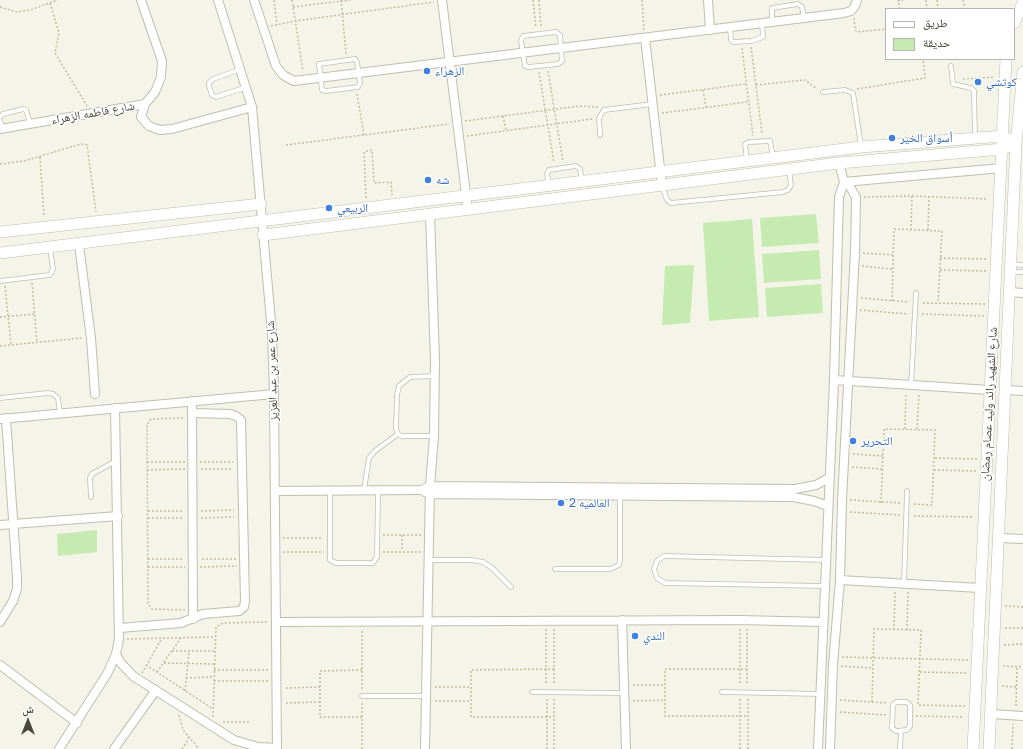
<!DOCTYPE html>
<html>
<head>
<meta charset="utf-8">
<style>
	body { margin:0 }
	#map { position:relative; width:1023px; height:749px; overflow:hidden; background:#f5f4e9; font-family:"Golos Text","Noto Naskh Arabic",sans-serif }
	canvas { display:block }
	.legend { position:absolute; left:885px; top:8px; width:130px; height:52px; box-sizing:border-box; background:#fff; border:1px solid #b6b5af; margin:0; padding:5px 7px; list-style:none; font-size:12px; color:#494537 }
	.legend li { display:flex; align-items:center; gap:8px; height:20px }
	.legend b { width:20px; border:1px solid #b6b5af }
	.north { position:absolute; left:8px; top:701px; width:40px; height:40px; -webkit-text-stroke:3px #fff; paint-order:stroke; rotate:0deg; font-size:11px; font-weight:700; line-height:16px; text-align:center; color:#494537 }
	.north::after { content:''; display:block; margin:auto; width:14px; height:18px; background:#494537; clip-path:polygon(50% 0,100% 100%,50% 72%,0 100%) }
</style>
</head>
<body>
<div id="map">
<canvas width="1023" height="749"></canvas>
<ul class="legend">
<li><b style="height:5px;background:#fff"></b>طريق</li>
<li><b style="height:11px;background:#c6ebb0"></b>حديقة</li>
</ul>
<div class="north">ش</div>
</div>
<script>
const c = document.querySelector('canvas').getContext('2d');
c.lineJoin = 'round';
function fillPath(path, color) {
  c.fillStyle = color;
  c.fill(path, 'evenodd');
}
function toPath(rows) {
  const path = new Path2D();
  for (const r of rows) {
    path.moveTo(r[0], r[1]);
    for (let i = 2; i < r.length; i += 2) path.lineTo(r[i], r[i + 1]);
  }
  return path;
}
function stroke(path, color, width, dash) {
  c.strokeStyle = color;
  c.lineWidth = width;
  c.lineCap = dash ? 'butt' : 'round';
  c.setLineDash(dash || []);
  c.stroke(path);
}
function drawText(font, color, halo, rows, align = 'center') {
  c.font = font + ' "Golos Text","Noto Naskh Arabic",sans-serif';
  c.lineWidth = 3;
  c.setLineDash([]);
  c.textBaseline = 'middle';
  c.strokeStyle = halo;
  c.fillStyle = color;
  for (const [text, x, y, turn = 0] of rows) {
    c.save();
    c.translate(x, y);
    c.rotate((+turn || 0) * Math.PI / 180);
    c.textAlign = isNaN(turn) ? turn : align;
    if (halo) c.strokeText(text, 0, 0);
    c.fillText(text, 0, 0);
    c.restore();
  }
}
const green = toPath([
	[816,214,819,243,762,247,760,218],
	[752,219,759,317,709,321,703,223],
	[819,250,821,279,764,283,762,254],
	[694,265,690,323,662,325,665,266],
	[821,284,823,313,767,317,765,288],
	[97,530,97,552,58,556,57,534]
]);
const path = toPath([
	[274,0,277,25],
	[292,0,303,71],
	[341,0,346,54],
	[533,0,536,28],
	[539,0,541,28],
	[642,0,644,30],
	[926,0,927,9],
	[937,0,938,9],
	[963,0,965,9],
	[50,3,59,33,55,53,87,106],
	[0,7,17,12,30,10,58,0],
	[293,7,350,0],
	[900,9,898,1,903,0],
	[854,18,855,30,858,32,886,29],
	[271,26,295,21,434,2],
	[751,47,762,134],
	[742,48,753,136],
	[548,71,563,162],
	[539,72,554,163],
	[963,79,995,77],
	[756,85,805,80,817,89],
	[857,89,925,78,923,59],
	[703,90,706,107],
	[357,94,364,135],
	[660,95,746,84],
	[662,113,748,102],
	[503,116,506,130],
	[465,121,579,106,598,107],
	[467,136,592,119],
	[286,145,449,124],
	[40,157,44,217],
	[0,164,24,161,81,144,87,145,96,212],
	[864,197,912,196,988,199],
	[366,198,364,152,372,150,374,183,391,182,392,195],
	[911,230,912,196],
	[928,230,929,197],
	[863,253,893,255],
	[940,258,987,259],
	[862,266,892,269],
	[940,270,986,271],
	[32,283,37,343],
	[5,286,11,345],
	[861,298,909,302],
	[892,301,894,229,942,231,938,303],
	[923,303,985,304],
	[860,310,908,314],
	[922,314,984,316],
	[0,317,35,314],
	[0,346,82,338],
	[183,418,151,419,147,424,148,604,152,609,185,610],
	[905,429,906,393],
	[917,429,919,393],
	[853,454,883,456],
	[935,458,977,459],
	[147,462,185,462],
	[200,462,233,462],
	[852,467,882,469],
	[201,469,233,469],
	[147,470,185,469],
	[934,470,976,471],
	[850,500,901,503],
	[881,503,884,429,935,430,932,505,912,504],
	[148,511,184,511],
	[201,511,234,510],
	[850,512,900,515],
	[914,516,974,517],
	[148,518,184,518],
	[201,518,234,517],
	[383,535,421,535],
	[402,535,402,551],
	[283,538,323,538],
	[283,552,324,552],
	[383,552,421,552],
	[148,559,184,559],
	[202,559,236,559],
	[148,567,185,567],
	[200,567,237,566],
	[1005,606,1023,607],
	[1005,628,1023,628],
	[546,629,546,685],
	[554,629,554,685],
	[740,629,740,685],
	[747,629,747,685],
	[894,630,895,591],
	[907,630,908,592],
	[362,631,362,689],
	[127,639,213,637],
	[1004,645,1023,644],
	[172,651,214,651],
	[842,657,968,660],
	[164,663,214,664],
	[146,665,213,709],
	[841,666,872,668],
	[1003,666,1023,667],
	[554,669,471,670,471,717,554,717],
	[747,669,665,669,665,716,748,716],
	[214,670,268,670],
	[362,670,320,671,320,717,362,717],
	[157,672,181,638],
	[920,672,966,673],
	[142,673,162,638],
	[186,678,214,677],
	[214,681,268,681],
	[633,685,665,685],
	[1002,686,1016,687],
	[435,687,471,687],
	[286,688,320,687],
	[185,691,189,651],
	[547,699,547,749],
	[554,699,554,749],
	[740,699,740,749],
	[748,699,748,749],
	[840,700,886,703],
	[435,701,471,701],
	[633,701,665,700],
	[872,702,874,629,921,630,918,705],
	[286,703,320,702],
	[362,703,362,749],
	[919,705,965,706],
	[1016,706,1017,666],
	[840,712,886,715],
	[179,715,183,730,199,749],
	[916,716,964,717],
	[213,717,216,627,223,623,268,622],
	[223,722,251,722],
	[182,749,189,738],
	[1012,749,1013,724]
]);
const service = toPath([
	[772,22,772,8,798,4,802,7,804,18],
	[730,27,731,40,733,42,751,41,763,37,762,23],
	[556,32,560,35,562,61,558,64,529,67,525,66,521,41,523,36,556,32],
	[355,59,357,62,360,83,358,87,326,91,322,90,319,64,355,59],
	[951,66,953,84,971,88,974,91,975,137],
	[241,69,213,79,209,83,209,86,212,95,216,97,247,87],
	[823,92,845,90,853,93,861,146],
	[0,117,3,114,23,109,26,110,30,123],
	[0,121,3,128],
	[600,135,599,118,604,110,652,104],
	[747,160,745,144,749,142,770,141,773,157],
	[549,184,547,174,549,170,576,166,580,169,582,181],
	[662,186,667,200,671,203,783,192,788,190,791,185,789,170],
	[1011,264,1023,265],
	[1011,272,1023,272],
	[0,281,50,275,53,269,50,249],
	[911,386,916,293],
	[0,398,48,393,53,394,58,398,60,413],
	[434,436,401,436,398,434,396,429,397,395,399,386,410,377,435,376],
	[364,490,369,458,375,451,398,434],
	[330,491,330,560,336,563,373,563,377,557,378,491],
	[91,497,90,478,92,474,116,461],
	[429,560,471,560,483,562,492,568,511,587],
	[555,569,610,569,619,565,620,560,620,496],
	[904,584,907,491],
	[824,586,665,583,657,578,654,569,657,561,664,556,826,560],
	[532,692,624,693],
	[722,692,821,694],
	[362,696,426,696],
	[896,702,906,702,910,705,910,726,907,730,896,731,892,728,893,705,896,702],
	[900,749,901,731]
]);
const minor = toPath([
	[218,0,252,107,272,333,274,394,277,749],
	[254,0,276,66,283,75,294,81,844,13,851,11,855,6,857,0],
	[442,0,468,210],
	[708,0,710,30],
	[645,38,662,185],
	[145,104,141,117,149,126,160,130,172,129,252,107],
	[0,129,145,104,155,92,161,77,162,61,141,0],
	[844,182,1002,168],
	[79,245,91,338,95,394],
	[1010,292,1023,293],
	[834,380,990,390],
	[1007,390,1023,391],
	[192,401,193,619],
	[0,419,274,394],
	[275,491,421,490,430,486,795,489,816,485,829,478],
	[425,492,430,494,793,497,814,501,828,506],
	[0,525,118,516],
	[1000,538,1023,539],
	[840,580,980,588],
	[622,620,626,749],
	[0,622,13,601,17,589,17,577,6,418],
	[276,622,740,620,823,622],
	[120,628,181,623,203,614,239,611,244,607,245,601,241,420,236,416,230,414,192,413],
	[116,654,120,662,133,676,234,740,258,747,277,748],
	[0,665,77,723],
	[991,714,1023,716],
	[59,749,107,674,116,654,119,639,115,408],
	[114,749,156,690],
	[425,749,430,486,434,436,435,360,430,214],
	[818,749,834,380,839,197,844,182,839,163],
	[830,749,833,665,840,580,842,500,855,252,856,197,850,187,844,182]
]);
const tertiary = toPath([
	[1014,23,1023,2],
	[0,232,261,204],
	[263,235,839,163,1003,149,1016,143],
	[0,253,861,147,1003,136,1016,143],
	[973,749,1006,59],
	[989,749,1016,143,1023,72]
]);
const markers = [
	[427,71,4,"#3f7fe0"],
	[978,82,4,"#3f7fe0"],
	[892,138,4,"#3f7fe0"],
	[428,180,4,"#3f7fe0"],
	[329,208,4,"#3f7fe0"],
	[853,441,4,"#3f7fe0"],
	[561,503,4,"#3f7fe0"],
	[635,636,4,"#3f7fe0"]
];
const shopNames = [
	["الزهراء",435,71],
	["كوتشي",986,82],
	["أسواق الخير",900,138],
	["شه",436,180],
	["الربيعي",337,208],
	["التحرير",861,441],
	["العالميه 2",569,503],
	["الندي",643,636]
];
const streetNames = [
	["شارع فاطمه الزهراء",93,113,-10],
	["شارع عمر بن عبد العزيز",272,371,-92],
	["شارع الشهيد رائد وليد عصام رمضان",989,404,-87]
];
fillPath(green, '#c6ebb0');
stroke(service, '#c1beab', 5.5);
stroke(minor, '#c1beab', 10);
stroke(tertiary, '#c1beab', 12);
stroke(path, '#c4bd9b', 1.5, [2, 2]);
stroke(service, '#fff', 4);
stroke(minor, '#fff', 8);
stroke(tertiary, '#fff', 11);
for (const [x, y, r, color] of markers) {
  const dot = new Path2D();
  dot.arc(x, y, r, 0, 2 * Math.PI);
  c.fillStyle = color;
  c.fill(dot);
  stroke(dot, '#fff', 1.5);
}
drawText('12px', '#366cbe', '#fff', shopNames, 'left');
drawText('12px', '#494537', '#fff', streetNames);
</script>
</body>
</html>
